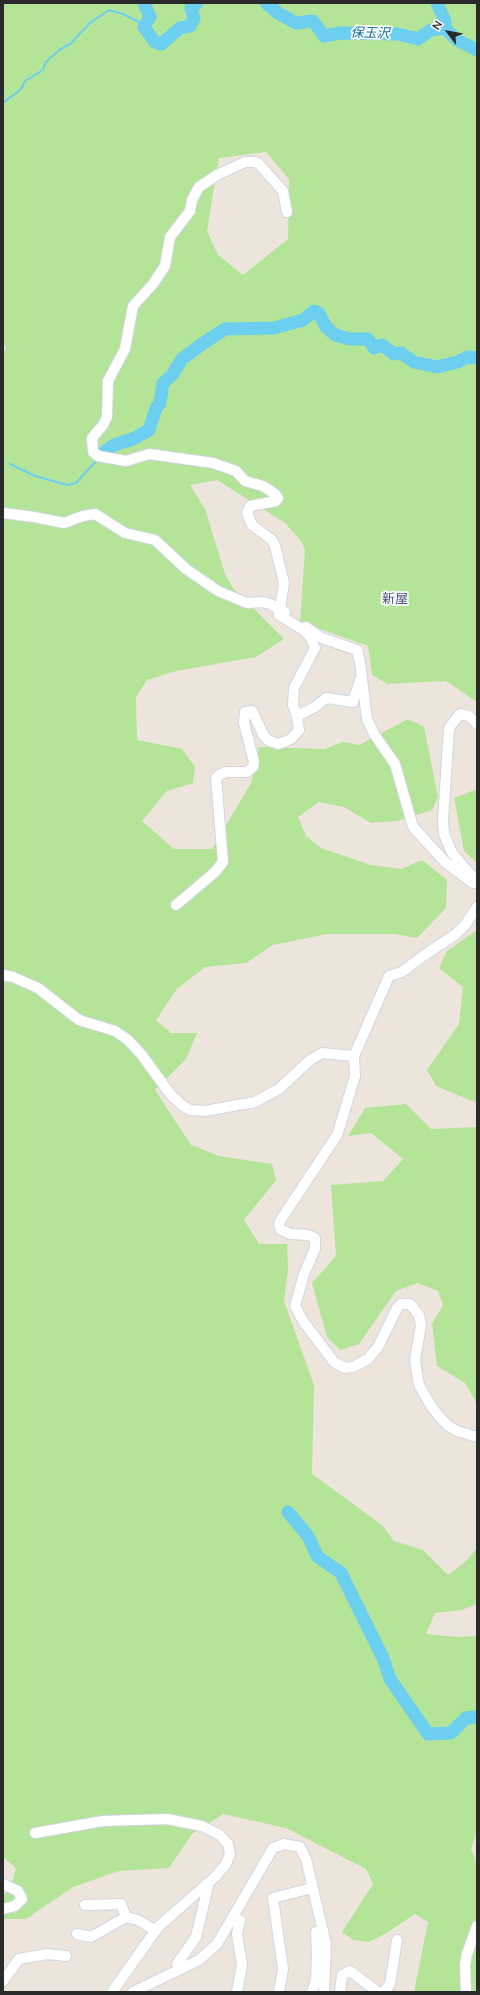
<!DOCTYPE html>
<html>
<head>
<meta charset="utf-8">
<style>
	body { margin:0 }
	#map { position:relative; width:480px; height:1995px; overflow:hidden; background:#ede5dc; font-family:"Nunito Sans",sans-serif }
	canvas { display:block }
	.frame { position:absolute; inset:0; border:4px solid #2a2a2a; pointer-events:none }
	.north { position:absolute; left:428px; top:12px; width:40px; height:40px; -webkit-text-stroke:3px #fff; paint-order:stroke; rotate:302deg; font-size:11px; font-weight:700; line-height:16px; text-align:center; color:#2a2a2a }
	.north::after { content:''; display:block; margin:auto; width:14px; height:18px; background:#2a2a2a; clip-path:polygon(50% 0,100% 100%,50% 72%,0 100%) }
</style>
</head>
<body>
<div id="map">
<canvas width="480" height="1995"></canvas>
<div class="frame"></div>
<div class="north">N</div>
</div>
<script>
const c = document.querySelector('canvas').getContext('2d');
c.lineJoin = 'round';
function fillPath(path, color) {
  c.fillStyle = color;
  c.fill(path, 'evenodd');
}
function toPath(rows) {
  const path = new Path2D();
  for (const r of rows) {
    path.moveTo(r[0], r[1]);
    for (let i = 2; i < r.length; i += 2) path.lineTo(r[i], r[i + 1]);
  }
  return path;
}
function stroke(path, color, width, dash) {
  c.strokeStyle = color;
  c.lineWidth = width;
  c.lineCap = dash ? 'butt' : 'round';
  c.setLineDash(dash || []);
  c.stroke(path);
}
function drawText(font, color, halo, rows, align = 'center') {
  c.font = font + ' "Nunito Sans","Noto Sans JP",sans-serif';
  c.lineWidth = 3.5;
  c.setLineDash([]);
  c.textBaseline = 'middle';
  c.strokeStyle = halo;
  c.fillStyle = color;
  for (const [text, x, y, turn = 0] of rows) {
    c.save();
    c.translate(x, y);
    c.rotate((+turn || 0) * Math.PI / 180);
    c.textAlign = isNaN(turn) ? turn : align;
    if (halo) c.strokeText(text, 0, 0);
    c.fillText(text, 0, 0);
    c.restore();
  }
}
const green = toPath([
	[3,3,477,3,477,702,446,681,388,684,372,675,368,646,300,622,305,550,301,541,285,523,217,480,190,485,205,509,225,574,233,588,284,639,256,657,176,671,147,680,136,697,137,740,182,749,195,767,193,783,167,791,142,821,174,849,212,849,251,783,259,747,325,749,343,742,359,745,408,719,424,727,438,797,432,810,397,821,371,823,344,807,319,802,298,817,306,836,321,848,371,865,401,869,422,860,447,880,446,908,417,938,395,934,327,934,273,945,246,963,205,967,177,989,156,1020,171,1033,197,1033,186,1059,155,1090,191,1145,219,1156,272,1164,276,1180,244,1220,259,1244,287,1244,288,1270,284,1301,314,1385,312,1474,382,1525,394,1541,423,1550,448,1575,466,1561,477,1548,477,1604,462,1610,435,1613,426,1634,458,1637,477,1636,477,1831,471,1849,477,1864,477,1992,414,1992,428,1922,415,1914,385,1934,369,1942,353,1940,342,1932,373,1884,366,1869,286,1828,223,1814,192,1834,169,1868,119,1871,73,1887,26,1919,3,1919,3,1896,11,1887,16,1868,3,1857,3,352,6,348,3,345],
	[266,152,289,179,288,239,243,275,218,255,207,231,219,158],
	[477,789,477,863,464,851,454,798],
	[477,930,477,1103,436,1086,427,1070,459,1024,463,987,439,968,447,951],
	[406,1104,431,1129,477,1127,477,1404,465,1383,437,1366,432,1324,443,1305,438,1291,417,1283,396,1291,359,1344,340,1350,327,1337,312,1283,336,1256,331,1185,383,1181,403,1159,371,1133,348,1136,365,1108]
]);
const stream = toPath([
	[3,103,21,89,25,81,43,70,46,62,59,50,70,44,90,23,109,10,123,14,145,25],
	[10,464,35,476,67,485,76,483,98,459]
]);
const river = toPath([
	[144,3,150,17,144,27,155,42,161,44,180,28,190,26,194,18,191,8,197,3],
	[266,3,278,13,296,23,313,21,324,36,340,33,398,34,418,39,431,30,445,28,457,40,477,50],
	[437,3,445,21,445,28],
	[103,453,114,445,133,439,149,430,156,408,160,403,163,383,172,375,182,359,202,344,225,329,274,328,303,320,314,311,319,313,326,327,335,335,350,339,368,339,374,348,382,345,394,354,401,353,414,362,437,367,457,362,468,357,477,358],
	[288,1512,308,1536,317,1556,341,1573,383,1658,390,1679,428,1734,451,1733,466,1718,477,1717]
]);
const minor = toPath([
	[287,212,283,191,259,164,255,162,245,162,217,175,199,187,192,200,190,211,170,237,165,266,153,284,133,306,125,349,108,381,107,417,103,425,92,438,93,452,98,456,126,461,149,454,213,463,236,471,245,481,263,486,275,494,278,498,276,501,250,506,247,513,252,525,272,540,275,546,284,583,279,615,305,631,311,638,315,648,294,688,293,705,297,716],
	[3,513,34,517,64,523,83,516,95,514,125,533,155,540,186,569,218,591,247,603,263,602,270,604,285,612],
	[306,627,322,638,357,650,360,662,367,719,374,734,395,764,413,827,446,863,473,883,477,883],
	[477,724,469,716,460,714,449,728,443,821,444,834,452,853,477,882],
	[176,905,214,873,223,862,216,778,221,774,226,772,247,772,253,767,254,762,244,723,245,712,252,711,264,736,268,740,278,744,284,742,291,739,299,730,297,716,315,707,326,698,353,702,360,680],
	[477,907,465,925,456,934,423,956,402,972,389,976,354,1056,355,1076,340,1126,337,1135,280,1221,279,1225,281,1230,291,1234,308,1235,315,1238,315,1249,304,1274,295,1306,303,1321,334,1362,345,1368,353,1367,368,1359,378,1347,397,1308,401,1304,410,1304,419,1315,421,1325,415,1360,419,1385,433,1409,447,1425,457,1431,477,1437],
	[3,975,13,977,38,988,79,1020,115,1031,128,1040,141,1054,171,1095,182,1105,190,1110,205,1111,255,1102,279,1089,310,1060,322,1053,354,1056],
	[35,1833,103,1821,167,1819,202,1826,220,1835,228,1844,230,1854,226,1864,216,1876,158,1927,112,1992],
	[3,1884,18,1891,22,1899,15,1906,3,1909],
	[85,1905,121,1904,126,1917],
	[232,1918,240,1920,237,1934,242,1965,237,1992],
	[77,1934,91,1937,126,1917,138,1920,156,1931],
	[179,1968,177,1964,196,1937,209,1882],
	[3,1981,19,1959,47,1954,66,1956],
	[133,1992,199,1960,217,1944,273,1848,284,1844,300,1847,306,1859,326,1944,324,1992],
	[279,1992,283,1969,273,1898,312,1888],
	[312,1992,316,1980,317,1953,316,1932,323,1930],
	[340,1992,342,1975,350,1971,378,1992],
	[384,1992,390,1984,397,1940],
	[466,1992,465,1965,467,1954,477,1926]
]);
const waterNames = [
	["保玉沢",370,34,1]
];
const neighbourhoodNames = [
	["新屋",395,600]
];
fillPath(green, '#b3e498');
stroke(stream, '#6dcff0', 2);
stroke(river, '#6dcff0', 13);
stroke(minor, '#d1d5e3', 12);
stroke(minor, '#fff', 10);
drawText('italic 13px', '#0b6d9e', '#fff', waterNames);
drawText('13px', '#4a547c', '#fff', neighbourhoodNames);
</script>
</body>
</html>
